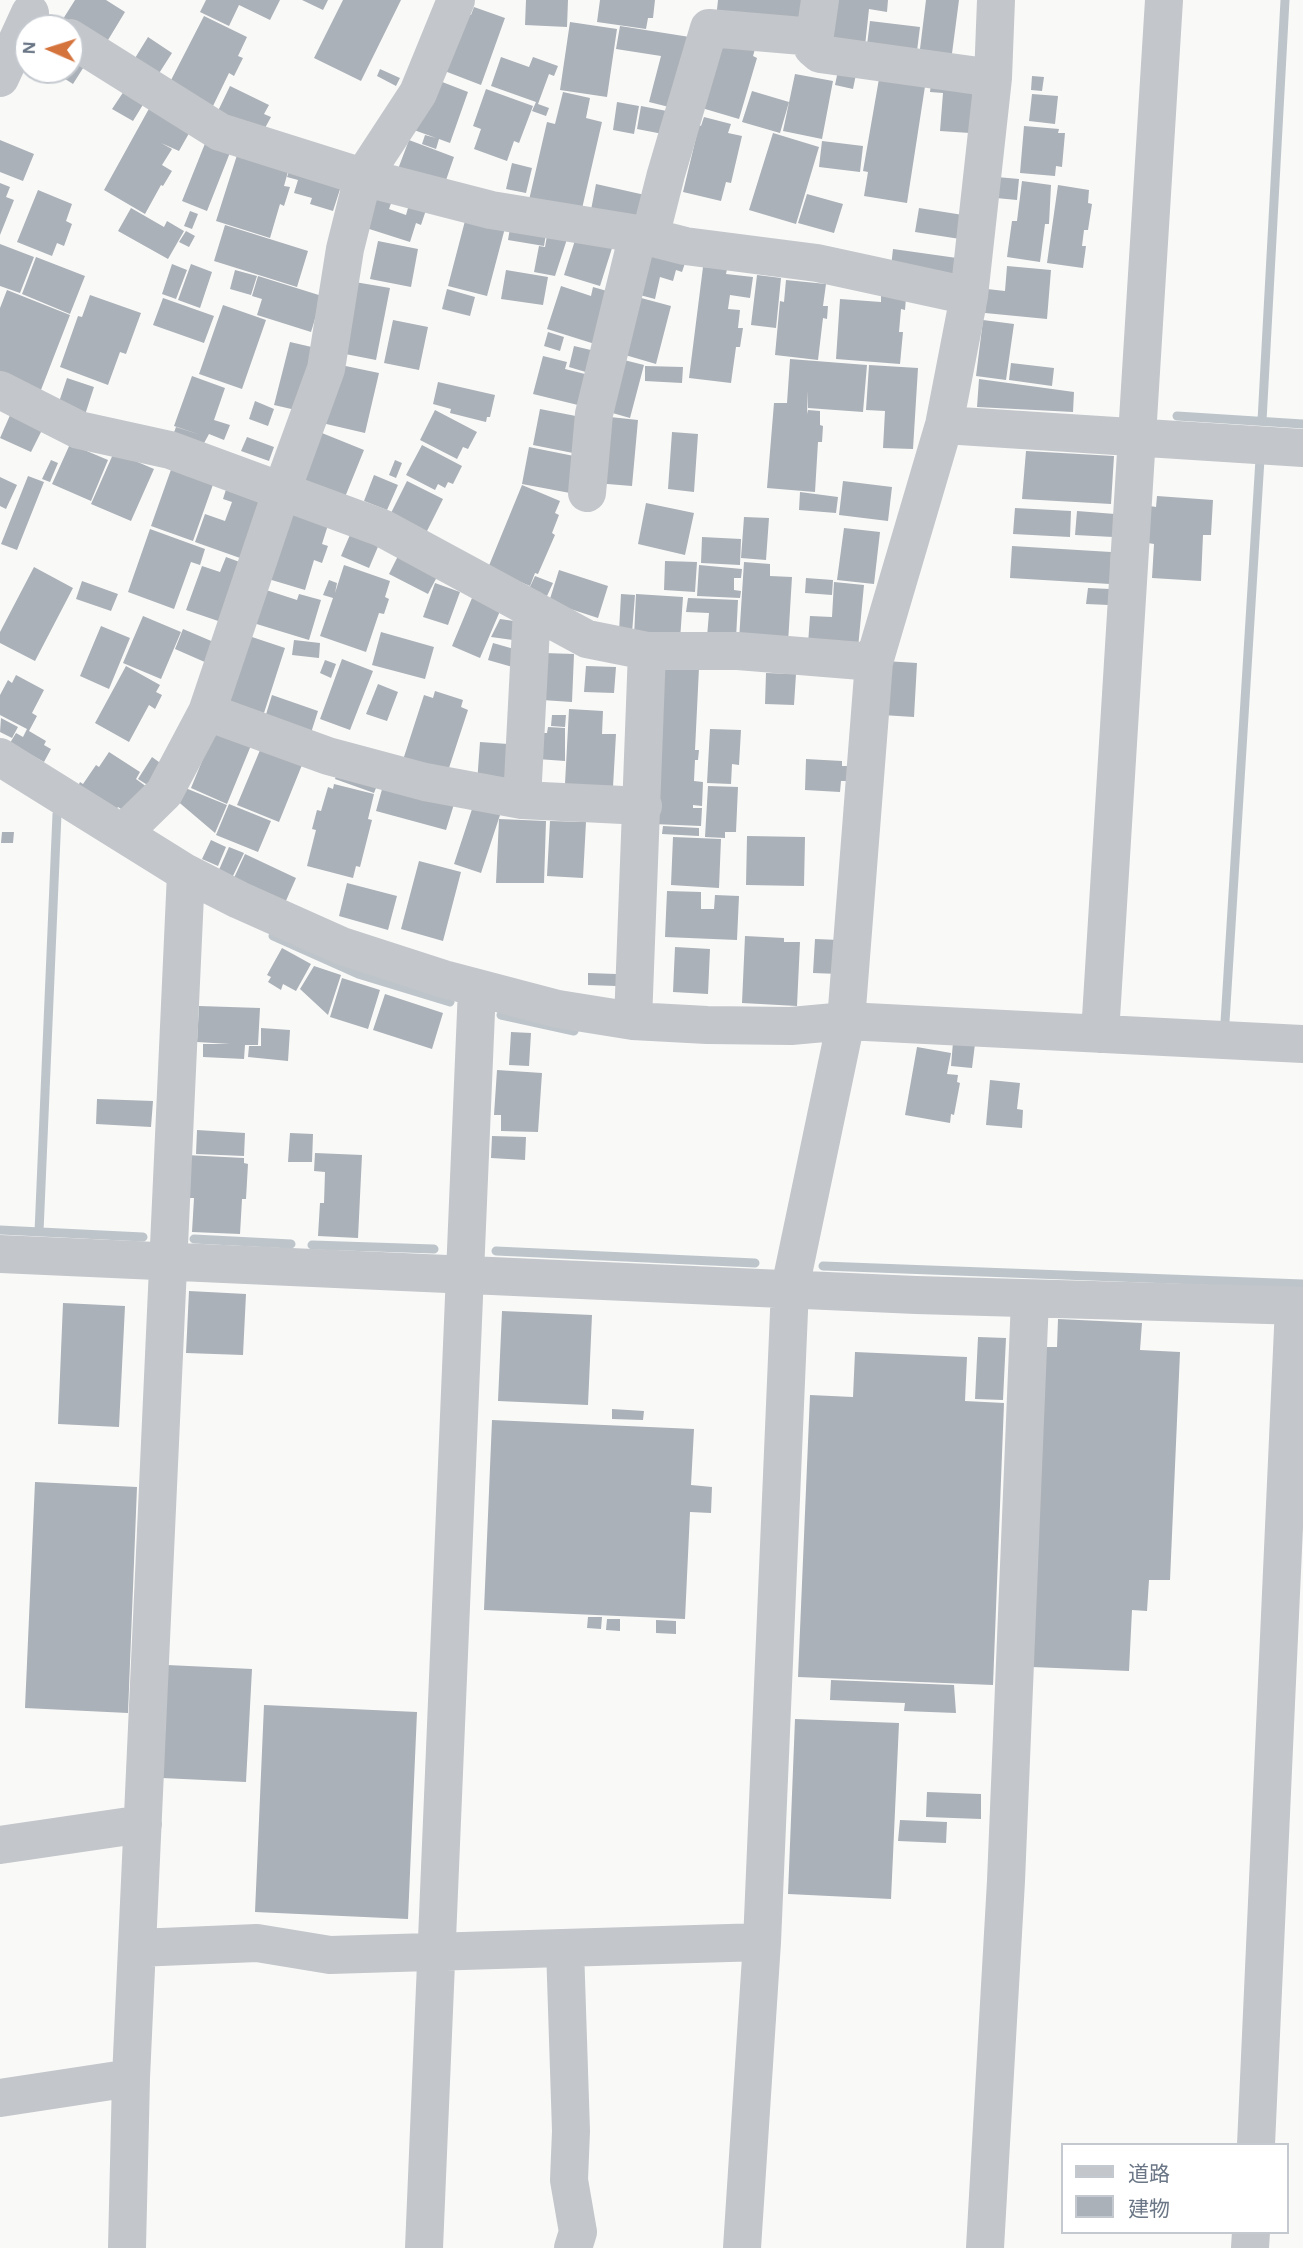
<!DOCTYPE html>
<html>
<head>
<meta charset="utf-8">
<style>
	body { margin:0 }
	#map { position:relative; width:1303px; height:2248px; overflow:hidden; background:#f9f9f8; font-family:"Alegreya Sans","Noto Sans JP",sans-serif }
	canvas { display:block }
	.legend { position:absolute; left:1061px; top:2143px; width:228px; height:91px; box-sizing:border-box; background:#fff; border:2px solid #c4c9cf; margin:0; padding:9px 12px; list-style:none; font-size:21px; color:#6b7786 }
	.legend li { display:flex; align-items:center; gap:14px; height:35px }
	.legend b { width:35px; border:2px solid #c4c9cf }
	.north { position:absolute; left:14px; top:14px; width:70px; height:70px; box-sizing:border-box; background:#fff; border:2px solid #c4c9cf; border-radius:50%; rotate:273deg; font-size:19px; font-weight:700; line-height:28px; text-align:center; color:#6b7786 }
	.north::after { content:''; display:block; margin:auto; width:24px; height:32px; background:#d5733c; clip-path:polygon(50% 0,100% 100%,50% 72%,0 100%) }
</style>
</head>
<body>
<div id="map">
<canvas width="1303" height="2248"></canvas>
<ul class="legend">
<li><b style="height:9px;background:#c3c6ca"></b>道路</li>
<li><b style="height:19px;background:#abb1b8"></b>建物</li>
</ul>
<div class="north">N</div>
</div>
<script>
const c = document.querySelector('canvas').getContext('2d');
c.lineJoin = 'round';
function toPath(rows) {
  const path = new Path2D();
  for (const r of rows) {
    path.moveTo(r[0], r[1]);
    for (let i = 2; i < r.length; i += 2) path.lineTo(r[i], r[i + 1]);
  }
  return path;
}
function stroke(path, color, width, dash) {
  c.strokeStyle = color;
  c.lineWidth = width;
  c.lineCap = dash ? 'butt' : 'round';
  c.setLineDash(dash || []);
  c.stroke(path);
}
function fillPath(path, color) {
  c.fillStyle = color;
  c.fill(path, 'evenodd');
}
const stream = toPath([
	[1177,416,1303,424],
	[1262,421,1285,0],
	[273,936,358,974,450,1002],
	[501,1015,574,1031],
	[1225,1022,1260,459],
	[0,1230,143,1237],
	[39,1232,57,814],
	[194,1239,291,1244],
	[312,1245,434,1249],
	[496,1251,755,1263],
	[823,1266,1303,1284]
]);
const building = toPath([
	[75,0,106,0,125,12,105,45,63,19],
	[206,0,280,0,270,20,239,5,229,26,200,12],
	[302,0,328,0,323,10],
	[343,0,401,0,361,81,314,58],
	[526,0,568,0,567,27,525,25],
	[600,0,655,0,653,18,648,18,646,29,597,22],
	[718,0,807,0,805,28,716,19],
	[830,0,888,0,887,12,869,9,865,46,825,41],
	[926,0,959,0,951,61,919,57],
	[474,7,505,18,481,85,442,70,463,12,471,15],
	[204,16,247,37,238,56,243,58,234,76,229,73,213,106,169,84],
	[870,21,920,27,916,59,866,53],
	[570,22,617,29,607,97,560,90],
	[620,26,696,38,677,109,649,102,661,56,616,49],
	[148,37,172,53,156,78,132,63],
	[715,37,755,49,753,56,757,58,739,119,695,106],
	[70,55,85,65,73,84,54,72,55,70,70,70],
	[501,57,529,67,533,57,558,66,554,76,549,74,538,104,549,108,546,116,532,111,536,102,491,86],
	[840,61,858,65,853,89,835,85],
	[380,69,400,78,396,86,377,76],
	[880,73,926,80,907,203,864,196,868,172,863,171],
	[795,74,833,81,822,139,783,131],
	[1032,76,1044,77,1042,91,1031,90],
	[432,78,468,92,450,143,439,139,436,149,422,144,425,135,436,138,414,130],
	[931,84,973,88,970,133,940,131,943,93,930,92],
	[230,86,269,105,264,114,271,117,265,128,217,113],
	[486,89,533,106,519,143,514,141,507,161,474,149,481,129,473,126],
	[124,91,144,103,133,121,112,109],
	[752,91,789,102,780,133,742,122],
	[563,92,590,98,586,118,602,122,581,213,529,200,547,122,555,124],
	[1032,94,1058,96,1055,124,1029,121],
	[617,102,639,106,634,134,613,130],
	[151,105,192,128,179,151,161,143,172,149,162,165,172,171,163,186,161,185,145,214,104,190],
	[641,106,672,112,668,135,637,129],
	[704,117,731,124,728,133,742,136,731,183,726,182,721,201,683,192,699,125,701,126],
	[1024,126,1059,129,1058,133,1065,133,1062,167,1056,166,1055,176,1020,173],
	[773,133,819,147,796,224,749,210],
	[0,140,34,154,23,181,0,172],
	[409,140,454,157,444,186,398,169],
	[206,141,231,150,207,211,182,201],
	[822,141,863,146,860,172,819,167],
	[238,152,289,168,284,186,290,187,284,206,280,204,270,238,216,221],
	[512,163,532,168,526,193,506,189],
	[290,168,342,183,333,211,310,204,312,198,294,193,298,180,287,177],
	[997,177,1019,179,1017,200,996,198],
	[1022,181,1051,185,1049,224,1045,224,1040,262,1007,257,1012,221,1017,221],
	[0,183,10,187,6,197,14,200,0,235],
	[596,184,645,195,638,226,590,215],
	[1058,185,1089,190,1088,203,1092,204,1088,230,1084,230,1082,246,1086,246,1083,268,1047,263],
	[38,190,72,204,66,221,72,224,64,246,57,243,52,256,17,242],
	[375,192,393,198,389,209,406,215,410,201,426,210,421,225,416,223,410,242,363,227],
	[807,194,843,204,834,233,798,223],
	[131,208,164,227,167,221,184,231,168,259,118,231],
	[919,208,963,215,960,239,915,232],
	[190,211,198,214,192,229,184,226],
	[466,217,505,228,487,296,448,286],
	[511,222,547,228,544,246,508,240],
	[225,225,308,251,297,287,214,261],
	[548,230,569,233,555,276,534,272,539,246,545,247],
	[186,231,195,236,189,247,179,242],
	[577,234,613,245,600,286,564,275],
	[378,241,418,249,411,287,370,279],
	[0,244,34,257,20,293,0,286],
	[644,248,686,260,682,272,676,270,673,281,660,277,655,299,632,293],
	[893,249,957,258,955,276,891,267],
	[36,257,85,276,70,314,22,294],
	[172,264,187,270,176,299,162,294],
	[191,264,212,272,200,308,178,300],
	[1007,266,1051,270,1047,319,985,313,987,289,1005,291],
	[703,267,727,269,726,274,753,277,750,298,730,295,728,309,740,310,738,328,743,328,740,347,736,347,731,383,689,378],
	[235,270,257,276,251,295,230,289],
	[506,270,548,277,543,305,501,299],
	[757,275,781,278,776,328,751,325],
	[258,276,322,296,311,332,257,315,262,299,252,296],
	[786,280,826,284,823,306,828,306,827,319,823,318,818,360,775,355,780,301,784,302],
	[349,281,390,288,376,360,335,352],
	[561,286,591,296,593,287,614,293,598,345,547,329],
	[447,289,475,297,470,316,442,309],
	[7,290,70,315,39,395,0,379,0,308],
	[90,295,141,313,126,354,120,352,108,385,60,367,78,316,82,317],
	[630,295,671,306,656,364,615,352],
	[881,295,906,298,905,310,901,309,899,332,903,332,900,364,836,359,840,299,881,302],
	[163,298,214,316,204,343,153,325],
	[223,305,266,320,242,389,199,374],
	[393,320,428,327,419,370,384,363],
	[983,320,1014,324,1006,380,976,376],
	[548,332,564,337,560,351,544,346],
	[290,342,316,348,300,411,274,405],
	[574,346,595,351,589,373,569,367],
	[543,356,567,362,565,369,589,375,582,406,533,394],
	[616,358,644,365,630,418,602,410],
	[790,359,867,365,863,412,808,408,808,391,807,414,808,410,820,411,820,425,823,426,822,442,818,442,815,492,767,488,774,403,787,403],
	[1011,363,1054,368,1052,386,1009,380],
	[336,364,379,373,365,433,322,423],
	[869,365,918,368,913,449,883,448,885,411,866,410],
	[645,366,683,367,682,383,645,381],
	[192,376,225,388,214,420,230,425,224,440,209,434,203,445,173,435,176,427,201,435,174,426],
	[67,378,94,387,84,418,57,408],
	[979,379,1074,392,1073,412,977,407],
	[438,382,495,395,490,417,487,417,486,422,450,413,451,409,433,404],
	[255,401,274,409,268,426,249,419],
	[540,409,586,418,578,454,533,445],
	[435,410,477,432,468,449,463,447,457,459,420,440],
	[11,413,43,428,31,452,0,438],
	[601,416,638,420,632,486,595,483],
	[317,431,364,450,345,497,298,478],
	[672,432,698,434,694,492,668,489],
	[247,437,274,447,269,461,241,451],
	[70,444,108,460,91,501,52,484],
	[422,445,462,466,453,484,448,482,445,488,438,484,435,490,406,475],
	[529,447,584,458,570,493,522,484],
	[1026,451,1114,456,1111,504,1022,499],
	[114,452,154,469,131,521,91,504],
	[51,460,58,463,50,482,42,479],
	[395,460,402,463,396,478,389,475],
	[173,464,215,479,193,541,151,526],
	[374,475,398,485,387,510,364,501],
	[28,476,44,482,17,550,1,544],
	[0,477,17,485,6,509,0,506],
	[407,481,443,499,426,533,390,515],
	[843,481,892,487,888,521,839,515],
	[228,483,261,495,240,558,195,542,205,514,225,521,232,502,223,499],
	[522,485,560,501,555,513,559,515,552,533,555,535,538,574,535,573,530,586,488,568],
	[800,492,838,497,836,513,799,510],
	[1157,496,1213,500,1211,535,1203,535,1201,581,1152,578,1154,544,1148,543,1150,506,1156,507],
	[646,503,694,513,685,555,638,544],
	[1015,508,1071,511,1070,537,1013,534],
	[1077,511,1115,514,1113,537,1075,535],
	[285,512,328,525,322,544,328,546,322,563,314,560,305,590,265,578],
	[744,517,769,518,766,560,741,558],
	[844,528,880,532,874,584,837,580],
	[150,529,205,549,200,565,191,562,174,609,128,592],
	[352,530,380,542,369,568,341,556],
	[702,537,741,539,740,565,701,563],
	[1012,546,1111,552,1110,584,1010,578],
	[400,552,439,573,428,594,389,574],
	[226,557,245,564,224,623,186,610,202,566,220,572],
	[665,561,697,562,695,592,664,590],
	[744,562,770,564,770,576,792,577,788,643,739,640],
	[344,565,390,581,385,597,389,599,384,614,379,613,366,652,320,636,333,598,323,595,329,580,337,583,335,593],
	[699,565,742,569,741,578,734,578,734,590,741,591,740,598,697,596],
	[34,567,73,588,35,661,0,643,0,632],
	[559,570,608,586,598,618,549,602],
	[535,576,553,583,547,596,529,589],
	[806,578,833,580,832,595,805,593],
	[82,581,118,594,111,611,76,599],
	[834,582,864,585,858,648,808,644,810,616,832,617],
	[435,583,460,592,448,625,423,617],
	[260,588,297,600,299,594,321,600,309,640,250,622],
	[1088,588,1110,589,1109,605,1086,604],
	[621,594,635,595,632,633,619,632],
	[636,594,683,597,680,640,634,637],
	[472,598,500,611,480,658,452,646],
	[688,598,738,600,736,639,707,637,709,613,686,612],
	[143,616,181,632,161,679,123,663],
	[500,619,521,622,513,640,491,637],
	[101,626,130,638,109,689,80,676],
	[183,629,216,643,207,663,175,649],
	[381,632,434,647,425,679,372,665],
	[246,635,285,648,264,713,225,700],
	[294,640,320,643,319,658,292,655],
	[493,643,521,651,516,668,488,660],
	[544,653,574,654,572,702,542,700],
	[342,659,373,671,350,730,320,719],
	[325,660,336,664,331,678,320,673],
	[885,661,917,663,914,717,882,715],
	[126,666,160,685,156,692,162,695,155,709,149,705,129,742,95,723],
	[586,666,616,667,614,693,584,692],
	[665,667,699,668,695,750,699,750,698,760,695,760,694,781,703,782,702,806,693,805,693,808,702,808,701,826,653,824],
	[766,673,796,674,794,705,765,704],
	[16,675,44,690,32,713,37,716,29,731,46,741,44,745,51,749,44,762,10,743,16,733,23,737,27,729,0,715,0,695,8,680,12,683],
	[378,684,398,692,387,721,366,714],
	[435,691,463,700,461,707,468,710,446,777,402,763,424,695,433,698],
	[272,695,318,711,309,739,263,724],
	[569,709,603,711,602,734,616,734,613,787,565,784],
	[552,715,566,715,565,727,551,726],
	[1,718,18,727,12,738,0,732],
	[216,727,252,743,227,804,191,788],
	[548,727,565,728,565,761,537,759,538,733,547,733],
	[710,729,741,730,739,765,732,764,731,784,707,783],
	[480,742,508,744,505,785,477,783],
	[263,743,304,760,279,822,237,805],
	[109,752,140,772,136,779,147,787,127,813,118,807,114,813,77,788,80,782,83,784,96,765,99,767],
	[152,757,163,765,149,786,138,779],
	[806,759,842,761,842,766,850,766,849,781,841,781,840,792,805,790],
	[340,764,380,778,374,793,335,779],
	[384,782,455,801,446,830,376,811],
	[334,784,374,794,368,819,372,820,360,867,356,866,353,878,307,866,316,830,312,829,317,810,321,811,328,787,333,789],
	[708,786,738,787,736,832,725,832,725,838,705,837],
	[183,787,227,805,215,833,175,799],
	[474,803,501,812,481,873,454,864],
	[229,804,271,821,258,852,216,835],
	[499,819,546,821,544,883,496,883],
	[550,821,586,822,583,878,547,876],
	[663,826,699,828,699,836,662,834],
	[2,832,14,832,13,843,1,843],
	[747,836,805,837,804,886,746,885],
	[673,837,721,839,719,888,671,885],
	[211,840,226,847,218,866,202,859],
	[229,847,244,853,232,878,218,872],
	[245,854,296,878,285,903,233,880],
	[419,861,461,872,443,941,401,929],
	[347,883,397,896,388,930,339,916],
	[667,891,701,892,701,909,714,909,715,895,739,896,737,940,665,937],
	[745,936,784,938,784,942,800,942,797,1006,742,1003],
	[815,939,840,940,839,974,813,973],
	[675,947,710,949,708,994,673,992],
	[282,948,311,964,296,991,283,984,281,990,268,982,271,977,267,975],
	[314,966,341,975,328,1015,300,989],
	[588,973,616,974,616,986,588,985],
	[342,978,380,990,368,1029,330,1017],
	[385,994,443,1013,432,1049,373,1030],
	[199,1006,260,1008,258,1045,245,1045,244,1059,203,1057,203,1044,230,1044,197,1042],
	[261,1028,290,1030,288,1061,248,1057,249,1046,261,1046],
	[511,1032,531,1033,529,1066,509,1065],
	[953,1042,975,1044,972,1068,951,1066],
	[917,1047,951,1053,947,1074,958,1075,957,1082,960,1083,954,1115,951,1114,950,1123,905,1115],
	[497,1070,542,1073,538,1132,501,1131,501,1115,494,1115],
	[990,1080,1020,1083,1017,1109,1023,1110,1022,1128,986,1125],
	[97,1099,153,1101,151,1127,96,1124],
	[197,1130,245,1133,244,1156,196,1154],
	[290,1133,313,1134,312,1162,288,1162],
	[492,1136,526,1137,525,1160,491,1158],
	[315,1153,362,1155,358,1238,318,1236,320,1203,324,1203,325,1172,314,1171],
	[186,1155,244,1158,244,1163,248,1164,246,1199,242,1199,240,1234,192,1232,194,1198,184,1198],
	[189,1291,246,1294,243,1355,186,1353],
	[63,1303,125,1306,119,1427,58,1424],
	[502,1311,592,1315,588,1405,498,1401],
	[1058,1319,1142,1323,1140,1350,1180,1352,1170,1580,1149,1580,1147,1611,1132,1610,1129,1671,1032,1667,1045,1347,1057,1347],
	[978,1337,1006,1338,1003,1400,975,1399],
	[855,1352,967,1357,965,1401,1004,1403,993,1685,798,1677,810,1395,853,1397],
	[612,1409,644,1411,643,1420,612,1419],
	[492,1420,694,1429,691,1485,712,1487,711,1513,690,1512,685,1619,484,1610],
	[35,1482,137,1487,128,1713,25,1708],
	[588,1617,602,1617,601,1629,587,1628],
	[607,1619,620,1619,620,1631,606,1630],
	[656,1620,676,1621,676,1634,656,1633],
	[167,1665,252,1669,246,1782,162,1778],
	[831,1680,954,1685,956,1713,904,1711,905,1703,830,1700],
	[264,1705,417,1712,408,1919,255,1912],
	[795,1719,899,1723,891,1899,788,1894],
	[927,1792,981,1794,981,1819,926,1817],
	[900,1820,947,1822,946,1843,898,1841]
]);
const minor = toPath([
	[820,0,813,48,820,54,993,78],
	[70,38,220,132,363,177,491,210,638,234,685,246,817,263,969,296],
	[0,78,30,13],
	[650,237,666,174,709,28,814,37],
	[0,390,79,430,170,450,382,528,587,639,647,651,738,651,874,662],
	[944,425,1303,448],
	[587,493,594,414,638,234],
	[207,712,328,756,425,782,522,800,643,806],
	[0,757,186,873,239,900,342,946,444,979,558,1009,633,1021,707,1025,791,1026,846,1021,1303,1044],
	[522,800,532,609],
	[123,833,164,793,207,712,282,490,326,369,345,249,363,177,418,93,456,0],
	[633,1021,647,651],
	[1100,1034,1164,0],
	[0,1254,916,1295,1303,1306],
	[0,1845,143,1824],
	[137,1948,257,1943,330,1955,762,1942],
	[565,1948,571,2131,569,2180,578,2232,573,2248],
	[0,2098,131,2078],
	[1256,2145,1294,1306],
	[127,2248,131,2078,186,873],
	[424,2248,477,988],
	[742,2248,762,1942,790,1288,846,1021,874,662,944,425,969,296,993,78,996,0],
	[985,2248,1006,1881,1030,1299],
	[1250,2248,1251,2232]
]);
stroke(stream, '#bdc5cb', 9);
fillPath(building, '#abb1b8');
stroke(minor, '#c3c6ca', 38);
</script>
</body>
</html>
